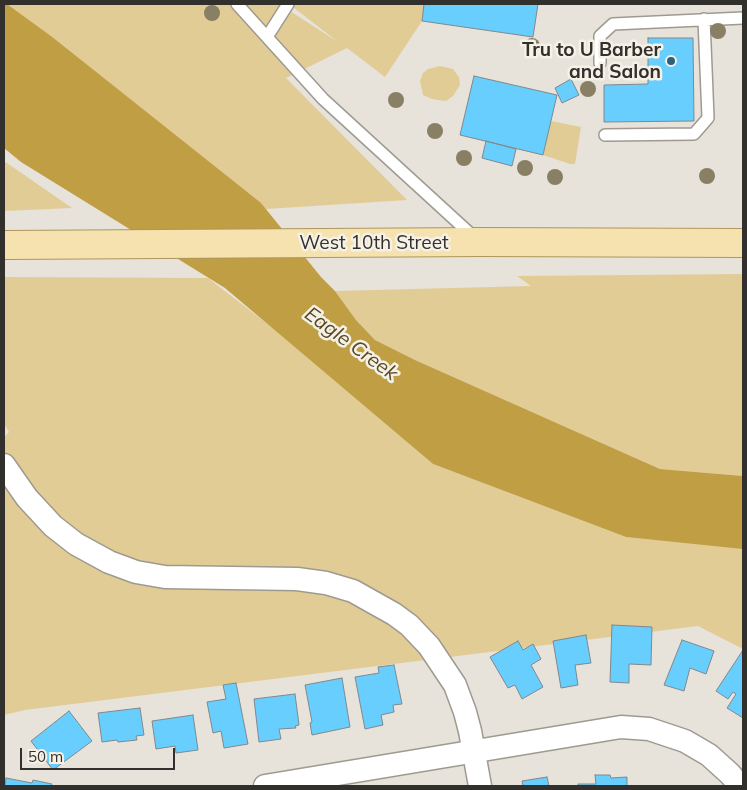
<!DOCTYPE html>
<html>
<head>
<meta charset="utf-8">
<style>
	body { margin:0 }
	#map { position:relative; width:747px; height:790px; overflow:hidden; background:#e7e3da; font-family:Mulish,sans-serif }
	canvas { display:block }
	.frame { position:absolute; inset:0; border:5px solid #32302d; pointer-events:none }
	.scale { position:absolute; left:20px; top:748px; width:155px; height:22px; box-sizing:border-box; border:2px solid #32302d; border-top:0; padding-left:6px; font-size:15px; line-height:18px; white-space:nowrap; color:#32302d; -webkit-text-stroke:4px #f5f1e7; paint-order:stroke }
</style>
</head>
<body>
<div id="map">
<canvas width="747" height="790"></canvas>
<div class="frame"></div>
<div class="scale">50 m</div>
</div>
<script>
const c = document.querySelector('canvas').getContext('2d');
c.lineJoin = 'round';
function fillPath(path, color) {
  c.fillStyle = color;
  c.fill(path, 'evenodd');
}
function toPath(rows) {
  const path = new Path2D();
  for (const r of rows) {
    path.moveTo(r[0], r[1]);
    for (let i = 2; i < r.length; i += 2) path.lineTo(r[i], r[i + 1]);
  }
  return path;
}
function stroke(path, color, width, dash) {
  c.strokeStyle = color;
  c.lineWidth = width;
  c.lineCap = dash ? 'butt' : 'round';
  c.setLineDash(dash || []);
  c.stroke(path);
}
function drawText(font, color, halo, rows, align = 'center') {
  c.font = font + ' Mulish,sans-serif';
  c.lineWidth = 5;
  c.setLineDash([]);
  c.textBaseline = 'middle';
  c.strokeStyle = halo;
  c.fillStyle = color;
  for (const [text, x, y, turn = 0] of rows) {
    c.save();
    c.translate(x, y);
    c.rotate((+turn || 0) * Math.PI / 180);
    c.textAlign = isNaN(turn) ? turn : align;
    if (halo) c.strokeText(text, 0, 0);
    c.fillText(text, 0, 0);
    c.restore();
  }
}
const green = toPath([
	[7,4,279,4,338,42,289,4,424,4,422,21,385,77,347,48,286,78,407,200,266,209,51,36],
	[440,66,453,69,459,77,460,85,453,96,446,101,432,99,423,95,420,81,423,73,428,69],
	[551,121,581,127,575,164,570,164,543,155],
	[4,161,72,208,4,211],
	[743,274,743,476,660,469,415,360,375,340,356,320,335,291,531,286,517,276],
	[4,277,208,278,274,329,433,464,626,537,743,548,743,649,698,626,25,710,4,715,4,437,9,432,4,424]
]);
const water = toPath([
	[4,4,7,4,51,36,261,203,321,277,335,291,356,320,375,340,415,360,660,469,743,476,743,549,626,537,433,464,225,288,21,162,4,148]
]);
const building = toPath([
	[424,4,538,4,533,37,422,21,424,4],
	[648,38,693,38,694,121,604,122,604,85,648,84,648,38],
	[474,76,557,95,543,155,460,135,474,76],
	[571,79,579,95,562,103,555,88,571,79],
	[486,141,516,149,512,166,482,158,486,141],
	[612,625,652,627,651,665,629,664,629,683,610,682,612,625],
	[586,635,591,663,575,665,578,685,561,688,553,641,586,635],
	[682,640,714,651,706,674,690,668,684,691,664,685,682,640],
	[518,641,523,650,533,644,541,659,531,665,543,687,522,699,515,685,508,688,490,657,518,641],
	[743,650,743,718,727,708,736,694,733,692,728,699,716,691,743,650],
	[394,665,402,704,393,705,394,712,381,715,383,725,365,729,355,677,379,673,378,667,394,665],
	[342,678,350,727,312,735,310,723,312,722,305,685,342,678],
	[236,683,248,744,224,748,221,731,213,733,207,702,226,699,223,685,236,683],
	[295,694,299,725,295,726,296,728,279,729,281,739,259,742,254,699,295,694],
	[140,708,144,735,136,736,137,740,118,742,117,740,102,742,98,713,140,708],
	[69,711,92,741,53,770,31,741,69,711],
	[193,715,198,750,176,753,175,746,156,749,152,721,193,715],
	[595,775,610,775,611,778,627,777,627,786,578,786,578,784,596,784,595,775],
	[547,777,549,786,523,786,522,781,547,777],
	[6,778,32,783,33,780,52,784,51,786,5,786,6,778]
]);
const service = toPath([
	[237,4,323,99,476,239],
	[267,37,288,4],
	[600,63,600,36,613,24,743,18],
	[605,135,694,134,708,118,704,19]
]);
const minor = toPath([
	[4,465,27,498,53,526,76,544,109,562,136,572,165,577,297,579,326,583,353,591,394,614,409,625,429,646,455,685,465,712,470,731,480,786],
	[265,786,621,727,649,729,685,741,709,755,730,774,740,786]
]);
const primary = toPath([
	[4,245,480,242,743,243]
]);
const trees = [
	[212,13],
	[718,31],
	[532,46],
	[588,89],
	[396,100],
	[435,131],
	[464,158],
	[525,168],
	[707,176],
	[555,177]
];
const markers = [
	[671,61,5,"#2a627c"]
];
const poiNames = [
	["Tru to U Barber",661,50],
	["and Salon",661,72]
];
const streetNames = [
	["West 10th Street",374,243]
];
const waterNames = [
	["Eagle Creek",351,344,36]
];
fillPath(green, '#e2cc95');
fillPath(water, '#c09e44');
fillPath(building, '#68cefd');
stroke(building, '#7f888d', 1);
stroke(service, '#9e9a91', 14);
stroke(minor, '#9e9a91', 25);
stroke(primary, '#ad975e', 30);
stroke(service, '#fff', 11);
stroke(minor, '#fff', 22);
stroke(primary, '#f5e2ae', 28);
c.fillStyle = '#887f65';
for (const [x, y] of trees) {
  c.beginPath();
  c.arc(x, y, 8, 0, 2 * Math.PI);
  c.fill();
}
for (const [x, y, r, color] of markers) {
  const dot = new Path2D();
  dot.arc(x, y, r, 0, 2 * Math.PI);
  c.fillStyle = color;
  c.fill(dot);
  stroke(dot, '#f5f1e7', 2);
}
drawText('bold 19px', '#32302d', '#f5f1e7', poiNames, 'right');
drawText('19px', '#32302d', '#f5f1e7', streetNames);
drawText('italic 20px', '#574923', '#f5f1e7', waterNames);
</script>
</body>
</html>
